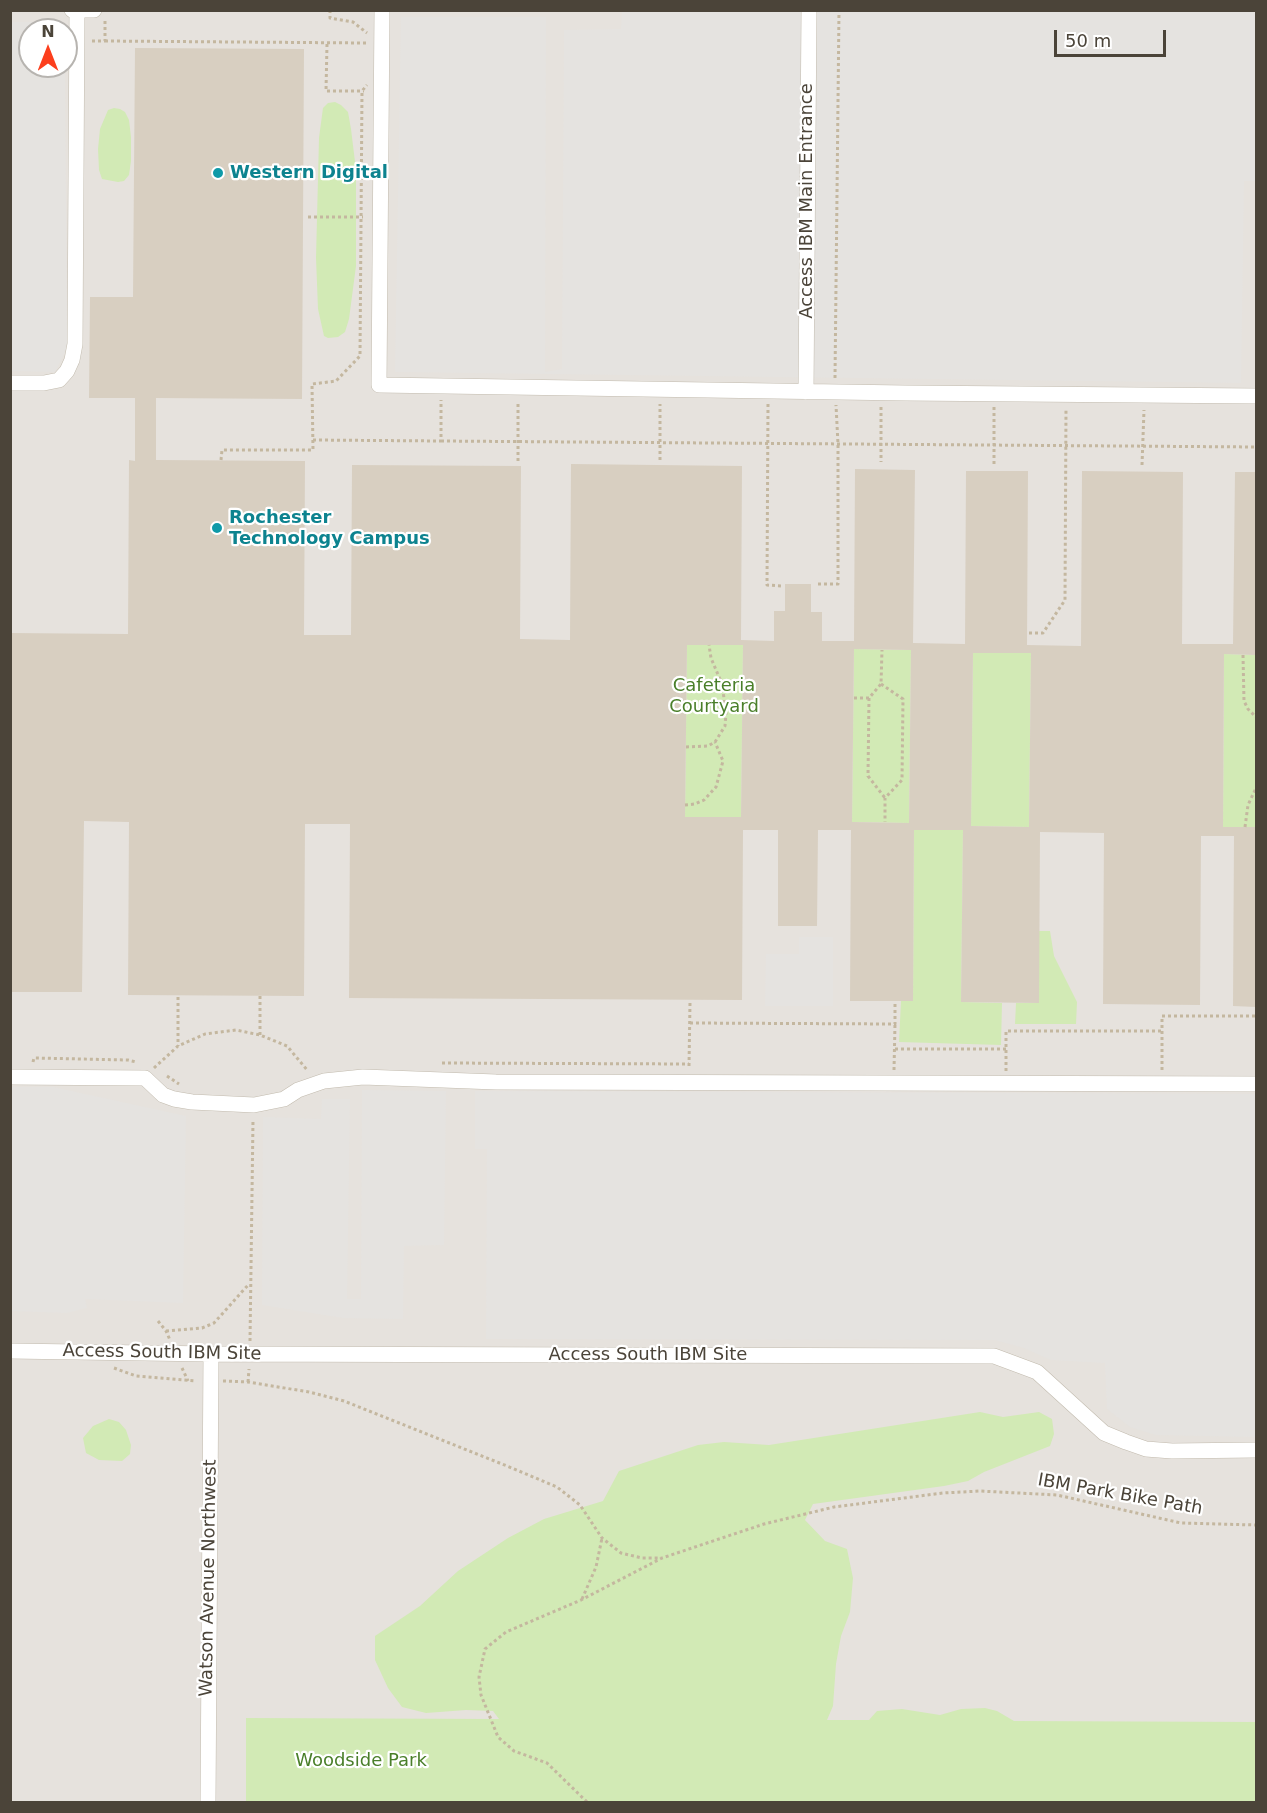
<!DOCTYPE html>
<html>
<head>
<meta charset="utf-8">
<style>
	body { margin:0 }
	#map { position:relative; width:1267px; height:1813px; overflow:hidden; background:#f6f3ec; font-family:"DejaVu Sans",sans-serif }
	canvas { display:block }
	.frame { position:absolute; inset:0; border:12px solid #4b4439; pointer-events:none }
	.north { position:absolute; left:18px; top:18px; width:60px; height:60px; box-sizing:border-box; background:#fff; border:2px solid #b7b4b0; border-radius:50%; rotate:0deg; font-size:16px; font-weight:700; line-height:24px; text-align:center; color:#4b4439 }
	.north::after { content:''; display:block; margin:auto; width:21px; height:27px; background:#fc3f1d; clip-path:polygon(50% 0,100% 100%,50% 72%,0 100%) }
	.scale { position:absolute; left:1054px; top:30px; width:112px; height:27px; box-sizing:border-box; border:3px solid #4b4439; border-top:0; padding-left:8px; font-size:18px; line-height:21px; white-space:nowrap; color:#4b4439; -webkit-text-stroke:4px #fff; paint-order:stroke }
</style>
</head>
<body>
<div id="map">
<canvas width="1267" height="1813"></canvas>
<div class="frame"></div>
<div class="north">N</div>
<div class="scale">50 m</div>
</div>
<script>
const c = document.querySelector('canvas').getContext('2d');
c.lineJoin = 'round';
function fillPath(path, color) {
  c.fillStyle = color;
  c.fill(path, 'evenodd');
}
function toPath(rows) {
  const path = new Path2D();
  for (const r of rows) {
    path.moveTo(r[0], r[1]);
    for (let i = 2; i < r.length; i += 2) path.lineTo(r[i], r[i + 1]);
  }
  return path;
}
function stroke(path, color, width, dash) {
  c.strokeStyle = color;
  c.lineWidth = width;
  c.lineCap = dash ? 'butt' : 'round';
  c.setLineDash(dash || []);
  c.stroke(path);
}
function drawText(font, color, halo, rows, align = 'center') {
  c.font = font + ' "DejaVu Sans",sans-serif';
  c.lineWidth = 4.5;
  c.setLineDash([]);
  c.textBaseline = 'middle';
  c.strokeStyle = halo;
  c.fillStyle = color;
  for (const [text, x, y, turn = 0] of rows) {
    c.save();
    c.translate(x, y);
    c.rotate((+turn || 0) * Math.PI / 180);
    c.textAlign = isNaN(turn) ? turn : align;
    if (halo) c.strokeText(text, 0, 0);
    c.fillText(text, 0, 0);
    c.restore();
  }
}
const industrial = toPath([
	[11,11,1256,11,1256,1722,247,1802,11,1802],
	[30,30,66,30,66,66,30,66]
]);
const green = toPath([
	[335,102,341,105,348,112,351,129,356,170,356,266,349,319,345,332,338,337,328,338,324,336,318,309,316,258,319,138,323,108,328,103],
	[114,108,120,109,125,112,129,120,131,137,131,161,129,175,124,181,118,182,102,179,99,170,98,149,100,129,108,110],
	[687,645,743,645,741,817,685,817],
	[854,649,911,650,909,823,852,822],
	[973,653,1031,653,1029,827,971,826],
	[1224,654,1256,655,1256,827,1223,827],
	[914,830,963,830,961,1002,1002,1003,1001,1045,899,1042,901,1001,913,1001],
	[1039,931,1050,931,1054,956,1077,1002,1076,1024,1015,1024,1016,1003,1039,1003],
	[980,1412,1003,1417,1039,1412,1052,1419,1054,1434,1050,1446,984,1472,968,1481,944,1486,813,1504,805,1520,825,1541,847,1549,853,1578,850,1612,841,1636,836,1664,833,1706,827,1720,869,1720,877,1711,902,1709,940,1715,961,1709,985,1708,997,1711,1014,1721,1256,1722,1256,1802,246,1802,246,1718,499,1719,493,1711,466,1710,426,1713,402,1707,388,1688,375,1660,375,1636,420,1606,458,1571,508,1538,544,1519,603,1501,619,1471,698,1445,724,1442,769,1445],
	[109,1419,119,1422,126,1430,131,1445,130,1454,122,1461,99,1460,86,1453,83,1438,93,1426]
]);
const parking = toPath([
	[622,10,1256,11,1256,181,1244,181,1241,383,395,372,401,17,546,17,545,372,562,369,564,30,621,29],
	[11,22,51,22,59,30,30,30,30,66,65,66,67,348,55,372,11,371],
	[799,937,833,937,833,1006,765,1006,766,954,799,954],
	[11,1087,53,1087,186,1116,183,1303,85,1299,87,1308,67,1313,11,1311],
	[362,1090,446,1091,444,1245,404,1246,403,1319,343,1318,262,1305,263,1117,321,1119,322,1099,350,1099,347,1299,361,1299],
	[475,1091,1256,1094,1256,1437,1156,1435,1130,1427,1107,1409,1105,1363,1051,1360,1024,1348,995,1340,486,1339,487,1149,475,1149]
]);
const building = toPath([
	[135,48,304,49,302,399,156,398,156,460,305,461,304,635,351,635,352,465,521,466,520,639,570,640,571,464,742,466,741,640,774,641,774,611,785,611,785,584,811,584,811,612,822,612,822,641,854,641,855,469,915,470,913,643,965,644,966,471,1028,471,1027,645,1081,646,1082,471,1183,472,1182,644,1233,644,1235,472,1256,472,1256,655,1224,654,1223,827,1256,827,1256,1007,1233,1006,1234,836,1201,836,1200,1005,1103,1004,1104,833,1040,832,1039,1003,961,1002,963,830,914,830,913,1001,850,1001,851,830,818,830,817,926,778,926,778,830,743,830,742,1000,349,998,350,824,305,824,304,996,128,995,129,822,84,821,82,992,10,992,10,633,128,634,129,460,135,461,135,398,89,398,90,297,133,297],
	[687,645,743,645,741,817,685,817],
	[854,649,911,650,909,823,852,822],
	[973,653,1031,653,1029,827,971,826]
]);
const path = toPath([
	[330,10,330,18,353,22,367,33],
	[92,41,105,41,105,19],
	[105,41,367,43],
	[327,44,326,91,364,91],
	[308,217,363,217],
	[835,378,839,10],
	[768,404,767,585,782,586],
	[881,407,881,462],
	[994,407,994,464],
	[313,440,441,441,441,400],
	[441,441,1256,447],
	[221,460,222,450,313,450,312,384,336,381,360,356,362,91,367,85],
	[660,460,660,404],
	[518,461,518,402],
	[1142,465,1144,410],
	[818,584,838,584,838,444,836,405],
	[1029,633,1043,633,1065,600,1066,408],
	[1243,655,1244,701,1248,709,1256,717],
	[881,684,903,699,902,780,885,798,885,822],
	[854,698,869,698,881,684,882,650],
	[869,698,868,776,885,798],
	[686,747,708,746,715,742,725,726,726,713,722,684,711,658,709,645],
	[685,805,695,804,704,800,716,787,723,761,715,742],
	[1245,827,1248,805,1256,788],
	[260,996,260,1035],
	[178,997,178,1046],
	[690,1023,895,1024,895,1004],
	[895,1049,1006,1049],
	[33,1062,34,1058,128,1060,136,1062],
	[442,1063,689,1064],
	[689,1066,690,1002],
	[154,1068,178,1046,205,1034,236,1030,260,1035,287,1046,308,1071],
	[894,1070,895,1024],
	[1162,1070,1162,1016,1256,1016],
	[1006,1071,1006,1031,1162,1031],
	[167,1076,179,1084],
	[158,1321,166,1331,170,1340],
	[166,1331,202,1328,214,1323,249,1284],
	[250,1341,253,1120],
	[114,1368,136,1376,196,1381],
	[182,1368,188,1381],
	[223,1381,248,1382,309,1392,344,1401,507,1466,557,1487,580,1505,602,1538,621,1553,642,1558,661,1558],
	[248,1382,249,1369],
	[582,1599,596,1567,602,1538],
	[587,1802,547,1763,514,1751,498,1737,481,1695,479,1677,485,1649,506,1632,581,1600,662,1558,764,1524,834,1507,943,1493,980,1491,1057,1495,1181,1523,1256,1525]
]);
const minor = toPath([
	[72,10,94,10],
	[382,10,379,385,905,393,1256,396],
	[10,383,44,383,59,380,67,371,72,360,75,344,77,10],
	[806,392,809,10],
	[10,1077,145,1078,163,1095,174,1099,192,1102,254,1105,284,1099,298,1090,324,1081,363,1077,496,1082,1256,1084],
	[10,1351,211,1354,994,1356,1037,1372,1104,1433,1126,1442,1146,1449,1172,1451,1256,1450],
	[208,1802,211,1354]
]);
const markers = [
	[218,173,6,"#0f9aa8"],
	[217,528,6,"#0f9aa8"]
];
const cultureNames = [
	["Western Digital",230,173],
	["Rochester",229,518],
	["Technology Campus",229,539]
];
const streetNames = [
	["Access IBM Main Entrance",807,201,-90],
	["Access South IBM Site",162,1353,1],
	["Access South IBM Site",648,1355],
	["IBM Park Bike Path",1120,1495,10],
	["Watson Avenue Northwest",209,1578,-89]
];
const parkNames = [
	["Cafeteria",714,686],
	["Courtyard",714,707],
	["Woodside Park",361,1761]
];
fillPath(industrial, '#e6e2dd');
fillPath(green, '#d2eab5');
fillPath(parking, '#e5e3e0');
fillPath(building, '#d8cfc1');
stroke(minor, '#c2bbae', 16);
stroke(path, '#c4b79f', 3, [3, 3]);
stroke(minor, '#fff', 15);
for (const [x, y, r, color] of markers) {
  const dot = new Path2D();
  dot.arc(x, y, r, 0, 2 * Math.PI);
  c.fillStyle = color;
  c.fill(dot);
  stroke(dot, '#fff', 2);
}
drawText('bold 18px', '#0d838f', '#fff', cultureNames, 'left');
drawText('18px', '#4b4439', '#fff', streetNames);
drawText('18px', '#4a7f2a', '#fff', parkNames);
</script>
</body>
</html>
